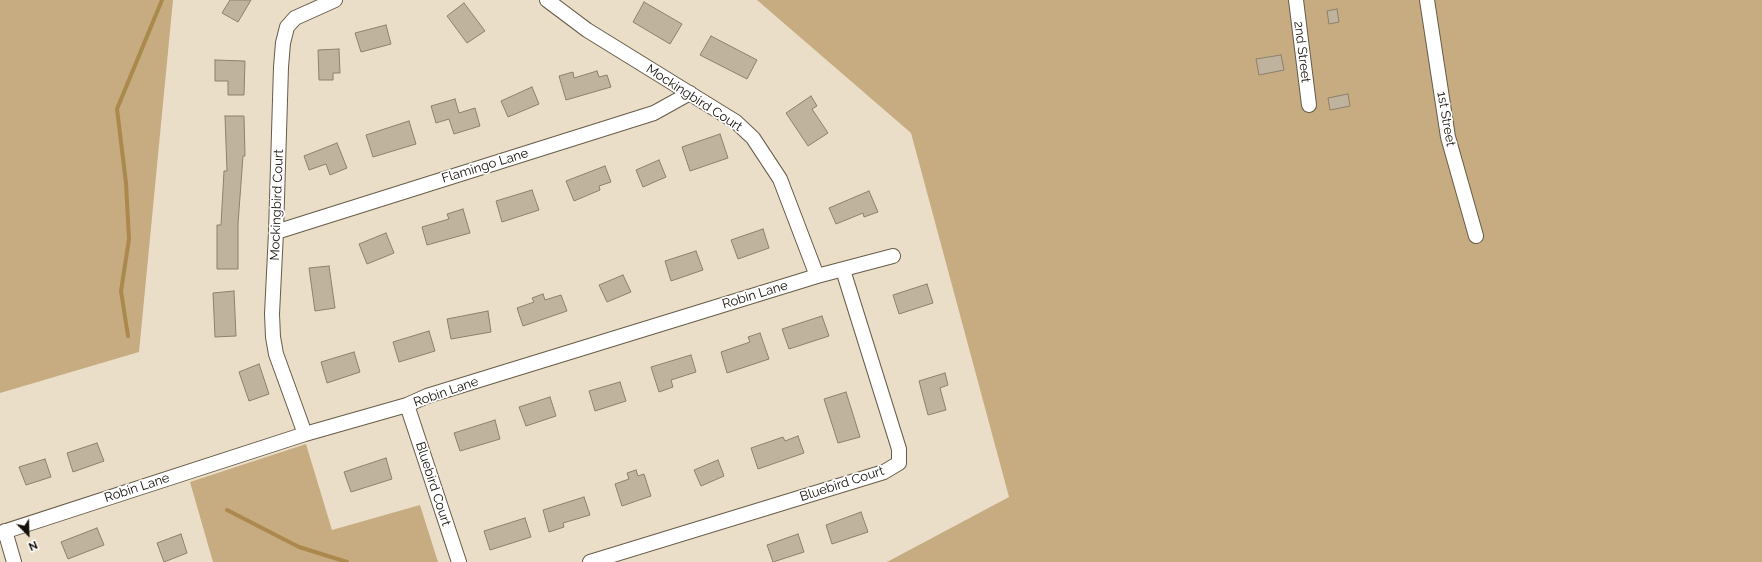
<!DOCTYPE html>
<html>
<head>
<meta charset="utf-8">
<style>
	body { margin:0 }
	#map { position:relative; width:1762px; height:562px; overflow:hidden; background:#ebdec8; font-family:Raleway,sans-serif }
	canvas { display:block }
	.north { position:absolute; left:8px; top:514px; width:40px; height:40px; -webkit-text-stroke:3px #fff; paint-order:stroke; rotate:157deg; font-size:11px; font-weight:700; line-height:16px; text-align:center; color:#140f08 }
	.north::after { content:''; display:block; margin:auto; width:14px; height:18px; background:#140f08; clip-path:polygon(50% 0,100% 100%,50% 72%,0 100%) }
</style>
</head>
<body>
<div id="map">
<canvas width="1762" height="562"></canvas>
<div class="north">N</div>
</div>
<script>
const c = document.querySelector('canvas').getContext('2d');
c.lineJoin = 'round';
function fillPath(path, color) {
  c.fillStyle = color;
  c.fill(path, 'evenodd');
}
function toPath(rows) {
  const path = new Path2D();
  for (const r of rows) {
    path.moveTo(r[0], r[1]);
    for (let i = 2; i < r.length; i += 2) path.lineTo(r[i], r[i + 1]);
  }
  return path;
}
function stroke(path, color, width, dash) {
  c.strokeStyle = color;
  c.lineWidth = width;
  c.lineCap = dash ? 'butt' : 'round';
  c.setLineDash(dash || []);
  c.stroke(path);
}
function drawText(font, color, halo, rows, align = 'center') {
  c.font = font + ' Raleway,sans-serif';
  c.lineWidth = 3.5;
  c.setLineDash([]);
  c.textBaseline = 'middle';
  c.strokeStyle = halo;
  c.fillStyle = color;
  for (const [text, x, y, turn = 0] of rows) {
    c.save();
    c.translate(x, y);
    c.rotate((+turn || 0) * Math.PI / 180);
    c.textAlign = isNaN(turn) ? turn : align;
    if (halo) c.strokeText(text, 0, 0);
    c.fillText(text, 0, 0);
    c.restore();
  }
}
const green = toPath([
	[0,0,173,0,139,352,0,393],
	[757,0,1762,0,1762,562,887,562,1009,497,911,133],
	[306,444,332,530,420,505,438,562,213,562,190,482]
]);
const stream = toPath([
	[128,336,121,291,129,239,126,183,117,109,162,0],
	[227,510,299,547,347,562]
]);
const building = toPath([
	[230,0,251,0,238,22,222,13,230,0],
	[644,2,682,24,670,44,633,22,644,2],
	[464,3,485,31,467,43,447,16,464,3],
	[1337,9,1339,22,1329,24,1327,11,1337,9],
	[386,25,391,44,361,52,355,33,386,25],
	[711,36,757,60,747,79,700,55,711,36],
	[339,49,340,73,333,73,333,80,319,80,318,50,339,49],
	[1281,55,1284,70,1259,75,1256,59,1281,55],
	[215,60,245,61,244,95,228,95,228,81,215,81,215,60],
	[597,71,599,77,607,75,611,87,566,100,559,76,573,72,574,78,597,71],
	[532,87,539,104,508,117,501,101,532,87],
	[1348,94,1350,106,1330,110,1328,98,1348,94],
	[811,96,817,106,812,109,828,133,808,146,786,113,811,96],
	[455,99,459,113,475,108,480,126,454,134,449,119,436,123,431,106,455,99],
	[225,116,244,116,245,156,243,156,238,224,238,269,217,269,217,225,221,225,224,171,227,171,225,116],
	[409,121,416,144,373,157,366,135,409,121],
	[720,134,728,158,690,171,682,147,720,134],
	[337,143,347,168,330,175,326,164,309,170,304,156,337,143],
	[659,160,666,177,643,187,636,170,659,160],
	[605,166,611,182,599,186,600,190,574,201,566,181,605,166],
	[532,190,539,210,502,222,496,201,532,190],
	[869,191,878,212,864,217,863,213,836,224,829,208,869,191],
	[463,209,470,233,427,245,422,227,449,219,447,214,463,209],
	[763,229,769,248,738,259,731,240,763,229],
	[386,233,394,253,367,264,359,244,386,233],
	[696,251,703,270,671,281,665,261,696,251],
	[329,266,335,308,315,311,309,268,329,266],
	[623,275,631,292,607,302,599,285,623,275],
	[927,284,933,303,899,314,893,295,927,284],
	[234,291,236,336,215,337,213,293,234,291],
	[543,294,545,300,561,295,567,311,523,326,517,308,534,302,532,298,543,294],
	[488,311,491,332,451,339,447,319,488,311],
	[822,316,829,336,789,349,782,329,822,316],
	[429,331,435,351,399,362,393,342,429,331],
	[760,333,769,359,727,373,721,352,750,342,748,337,760,333],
	[354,352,360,372,327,383,321,362,354,352],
	[691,355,696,372,671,380,673,387,659,392,651,367,691,355],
	[259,364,269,394,249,401,239,372,259,364],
	[945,373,948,385,940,388,946,410,928,415,919,381,945,373],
	[620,382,626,401,595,411,589,391,620,382],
	[846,392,860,437,838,443,824,399,846,392],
	[550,397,556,416,526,426,519,407,550,397],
	[495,420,500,439,460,451,454,433,495,420],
	[798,436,804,453,758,469,751,448,783,437,785,441,798,436],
	[97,443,104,461,73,472,67,453,97,443],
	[386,458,392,479,351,492,344,472,386,458],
	[45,459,51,477,26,485,19,467,45,459],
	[718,460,724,476,701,486,694,470,718,460],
	[636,470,638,476,644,474,651,496,622,506,615,484,629,479,627,473,636,470],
	[584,497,590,515,563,523,564,527,549,532,543,510,584,497],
	[861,512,868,532,832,544,826,525,861,512],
	[525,518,531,537,490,550,484,531,525,518],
	[97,528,104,545,68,559,61,542,97,528],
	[181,534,187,553,164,562,157,543,181,534],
	[798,534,804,552,773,562,767,545,798,534]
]);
const minor = toPath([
	[547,0,587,30,736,122,753,138,780,179,817,276],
	[1296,0,1309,105],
	[1427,0,1448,137,1476,236],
	[276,232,654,113,690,93],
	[407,405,459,562],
	[305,434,276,354,273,337,272,314,276,232,281,67,283,43,287,27,295,18,335,0],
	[5,531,14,562],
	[0,533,305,434,407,405,427,396,817,276,893,256],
	[590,562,884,472,899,463,899,449,843,270]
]);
const streetNames = [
	["2nd Street",1302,52,83],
	["Mockingbird Court",694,98,33],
	["1st Street",1446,119,80],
	["Flamingo Lane",485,166,-17],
	["Mockingbird Court",277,205,-88],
	["Robin Lane",755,295,-17],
	["Robin Lane",446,392,-19],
	["Bluebird Court",433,484,72],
	["Bluebird Court",842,484,-18],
	["Robin Lane",137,488,-18]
];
fillPath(green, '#c6ac80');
stroke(stream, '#ab894d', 4);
fillPath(building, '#c0b39e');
stroke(building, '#8d806c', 1);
stroke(minor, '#675c48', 16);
stroke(minor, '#fff', 14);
drawText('13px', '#140f08', '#fff', streetNames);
</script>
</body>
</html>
